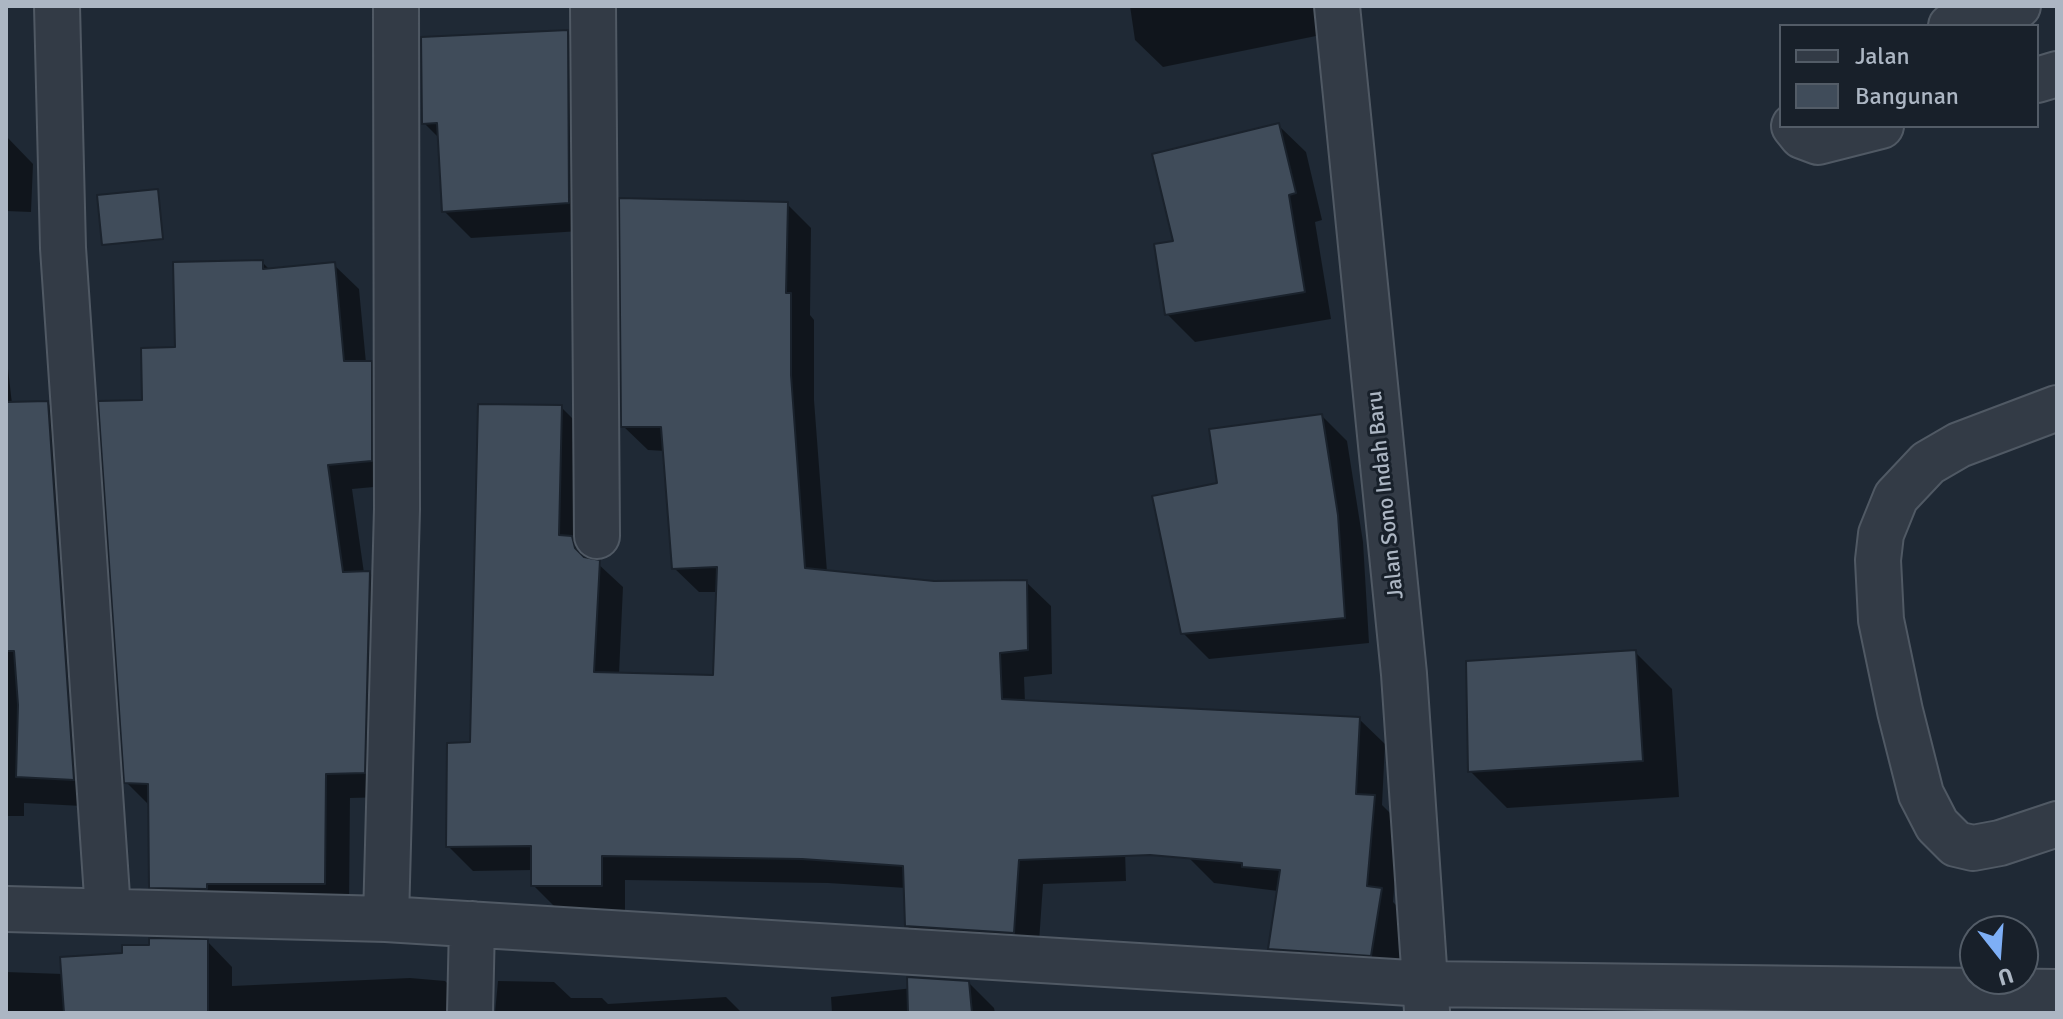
<!DOCTYPE html>
<html>
<head>
<meta charset="utf-8">
<style>
	body { margin:0 }
	#map { position:relative; width:2063px; height:1019px; overflow:hidden; background:#1f2935; font-family:Signika,sans-serif }
	canvas { display:block }
	.frame { position:absolute; inset:0; border:8px solid #acb6c3; pointer-events:none }
	.legend { position:absolute; left:1779px; top:24px; width:260px; height:104px; box-sizing:border-box; background:#18202a; border:2px solid #535c67; margin:0; padding:10px 14px; list-style:none; font-size:24px; color:#acb6c3 }
	.legend li { display:flex; align-items:center; gap:16px; height:40px }
	.legend b { width:40px; border:2px solid #535c67 }
	.north { position:absolute; left:1959px; top:915px; width:80px; height:80px; box-sizing:border-box; background:#18202a; border:2px solid #535c67; border-radius:50%; rotate:163deg; font-size:22px; font-weight:700; line-height:32px; text-align:center; color:#acb6c3 }
	.north::after { content:''; display:block; margin:auto; width:28px; height:36px; background:#7eaff6; clip-path:polygon(50% 0,100% 100%,50% 72%,0 100%) }
</style>
</head>
<body>
<div id="map">
<canvas width="2063" height="1019"></canvas>
<div class="frame"></div>
<ul class="legend">
<li><b style="height:10px;background:#333b46"></b>Jalan</li>
<li><b style="height:22px;background:#404c5a"></b>Bangunan</li>
</ul>
<div class="north">U</div>
</div>
<script>
const c = document.querySelector('canvas').getContext('2d');
c.lineJoin = 'round';
function fillPath(path, color) {
  c.fillStyle = color;
  c.fill(path, 'evenodd');
}
function toPath(rows) {
  const path = new Path2D();
  for (const r of rows) {
    path.moveTo(r[0], r[1]);
    for (let i = 2; i < r.length; i += 2) path.lineTo(r[i], r[i + 1]);
  }
  return path;
}
function stroke(path, color, width, dash) {
  c.strokeStyle = color;
  c.lineWidth = width;
  c.lineCap = dash ? 'butt' : 'round';
  c.setLineDash(dash || []);
  c.stroke(path);
}
function drawText(font, color, halo, rows, align = 'center') {
  c.font = font + ' Signika,sans-serif';
  c.lineWidth = 6;
  c.setLineDash([]);
  c.textBaseline = 'middle';
  c.strokeStyle = halo;
  c.fillStyle = color;
  for (const [text, x, y, turn = 0] of rows) {
    c.save();
    c.translate(x, y);
    c.rotate((+turn || 0) * Math.PI / 180);
    c.textAlign = isNaN(turn) ? turn : align;
    if (halo) c.strokeText(text, 0, 0);
    c.fillText(text, 0, 0);
    c.restore();
  }
}
const shadow = toPath([
	[1130,6,1316,6,1321,35,1163,67,1135,40],
	[567,32,595,59,596,230,471,238,444,211,440,139,424,123],
	[1278,125,1306,152,1322,220,1315,222,1331,319,1195,342,1167,314,1176,243],
	[6,136,33,164,31,212,6,211],
	[787,204,811,228,810,315,814,320,814,400,827,572,934,583,1026,582,1051,606,1052,674,1024,677,1025,702,1121,730,1126,881,1043,884,1038,957,932,950,907,926,906,888,828,883,625,880,625,910,557,909,533,885,533,870,473,871,448,846,561,407,585,431,582,549,623,587,619,674,715,677,718,592,699,592,674,568,665,451,648,450,623,426],
	[262,262,271,271,334,265,359,289,366,363,371,363,396,387,396,485,352,489,364,573,370,573,394,597,389,797,350,798,349,908,176,912,151,887,150,806,126,782,144,402,177,349],
	[6,351,12,404,48,403,75,431,101,807,24,803,24,816,6,816],
	[1322,416,1347,441,1363,542,1369,643,1209,659,1183,633,1219,485],
	[1635,652,1672,689,1679,797,1507,808,1470,771],
	[1359,719,1385,744,1382,805,1400,823,1393,902,1407,916,1397,980,1295,974,1270,948,1278,891,1214,883,1188,857],
	[207,941,232,967,232,986,410,978,445,981,471,1006,471,1013,6,1013,6,972,63,974,124,955],
	[498,981,554,982,571,998,602,998,608,1004,726,997,742,1013,495,1013],
	[968,982,994,1008,995,1013,832,1013,831,997]
]);
const building = toPath([
	[568,30,569,203,442,212,437,123,422,124,421,37,568,30],
	[1279,123,1296,193,1289,195,1305,292,1165,315,1154,244,1173,241,1152,154,1279,123],
	[158,189,163,239,102,245,97,195,158,189],
	[619,198,788,202,786,293,791,293,791,375,805,568,934,581,1027,580,1028,650,1000,653,1002,699,1360,717,1356,794,1375,795,1367,886,1382,888,1371,956,1268,949,1280,870,1242,867,1242,863,1150,855,1019,860,1014,933,905,926,903,866,802,859,602,856,602,886,531,886,531,846,446,847,447,743,470,742,478,404,562,405,559,535,572,536,575,548,584,557,600,560,594,672,713,675,717,567,672,569,661,427,621,427,619,198],
	[263,260,263,269,335,262,344,361,372,361,372,461,328,465,343,572,370,571,365,773,326,774,325,884,207,884,207,889,149,888,148,784,124,783,98,401,142,400,141,348,175,347,173,262,263,260],
	[48,401,74,780,16,777,18,705,14,651,6,651,7,402,48,401],
	[1322,414,1338,515,1345,618,1181,634,1152,496,1217,483,1209,429,1322,414],
	[1636,650,1643,761,1468,772,1466,661,1636,650],
	[149,938,208,939,208,1013,64,1013,60,957,122,953,122,945,149,945,149,938],
	[907,977,969,981,972,1013,908,1013,907,977]
]);
const street = toPath([
	[57,6,63,248,108,911],
	[593,6,597,536],
	[1337,6,1404,674,1427,1011],
	[1951,26,2018,6],
	[2037,80,2057,74],
	[1794,126,1802,136,1818,142,1881,126],
	[2057,408,1959,445,1928,463,1896,497,1881,534,1878,560,1881,620,1900,711,1921,794,1937,825,1956,844,1973,848,2000,843,2057,824],
	[6,909,386,919,1426,984,2057,992],
	[386,919,397,509,396,6],
	[470,1013,472,924]
]);
const streetNames = [
	["Jalan Sono Indah Baru",1386,495,-96]
];
fillPath(shadow, '#0007');
fillPath(building, '#404c5a');
stroke(building, '#1a222c', 2);
stroke(street, '#505964', 48);
stroke(street, '#333b46', 44);
drawText('22px', '#acb6c3', '#18202a', streetNames);
</script>
</body>
</html>
